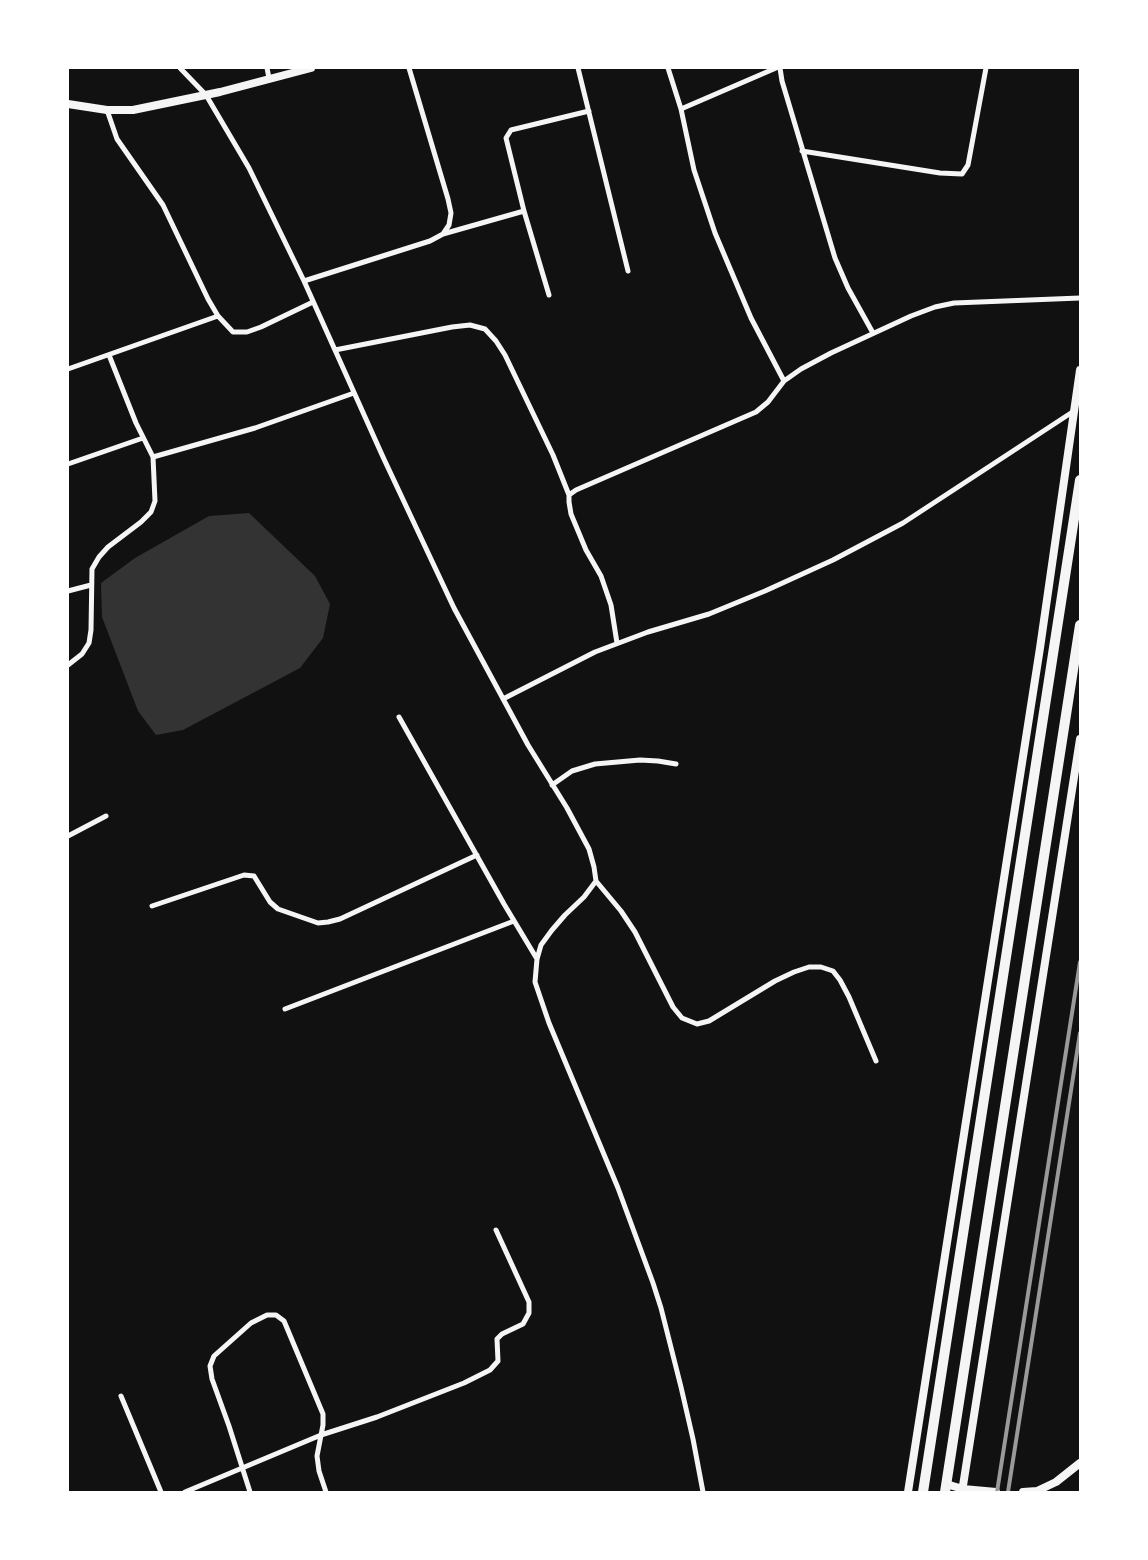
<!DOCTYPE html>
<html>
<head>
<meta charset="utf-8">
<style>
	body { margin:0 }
	#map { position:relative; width:1148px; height:1560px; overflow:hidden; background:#111; font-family:"DejaVu Sans",sans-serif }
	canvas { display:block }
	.frame { position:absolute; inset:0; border:69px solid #fff; pointer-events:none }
</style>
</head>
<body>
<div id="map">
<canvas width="1148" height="1560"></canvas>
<div class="frame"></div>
</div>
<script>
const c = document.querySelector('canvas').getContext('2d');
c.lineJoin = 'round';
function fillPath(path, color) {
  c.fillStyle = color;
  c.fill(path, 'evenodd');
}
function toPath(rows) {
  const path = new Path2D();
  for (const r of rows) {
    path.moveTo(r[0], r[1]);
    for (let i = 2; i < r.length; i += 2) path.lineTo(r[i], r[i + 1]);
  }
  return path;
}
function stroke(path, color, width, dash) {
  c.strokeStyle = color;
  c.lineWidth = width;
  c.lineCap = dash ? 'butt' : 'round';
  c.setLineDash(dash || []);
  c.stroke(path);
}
const water = toPath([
	[249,513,315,576,330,604,323,638,300,668,183,730,156,735,138,711,102,617,101,583,135,558,209,516]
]);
const minor = toPath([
	[180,68,206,95,249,168,304,281,383,457,454,608,528,745,567,808,589,849,594,867,596,881,584,897,565,915,552,930,541,945,537,959,535,982,549,1023,618,1188,653,1283,661,1308,681,1387,693,1439,703,1492],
	[267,68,269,78],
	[578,68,628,271],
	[668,68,681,109,776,68],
	[780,68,782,81,835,258,848,288,873,333],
	[681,109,694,170,715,233,751,318,784,381],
	[107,110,117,139,163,205,208,299,218,316,233,332,247,332,261,327,313,302],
	[802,151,940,173,962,174,968,165,986,68],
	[443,234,524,211],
	[304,281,430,241,443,234,449,225,451,213,448,199,409,68],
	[549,295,524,211,506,138,511,130,589,111],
	[335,350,452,327,470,325,485,329,496,341,505,355,553,455,569,495],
	[68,369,218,316],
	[153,457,255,428,354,393],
	[68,464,143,438],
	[68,591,91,585],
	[617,643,611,605,601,576,586,550,571,514,569,502,569,495,576,490,756,412,768,402,784,381,801,369,831,353,911,316,935,307,954,303,1080,298],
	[68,665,82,654,89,643,91,630,92,569,99,557,108,547,141,522,151,512,155,501,153,457,136,423,109,355],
	[503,699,595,652,648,632,709,614,765,591,833,560,903,523,1074,411],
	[399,717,504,904,537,959],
	[552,785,572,771,595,764,640,760,658,761,676,764],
	[68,836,106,816],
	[596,881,621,911,635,932,673,1007,682,1018,697,1024,709,1021,775,981,794,972,809,967,821,967,833,971,840,980,849,997,876,1061],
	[152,906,244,875,254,876,270,902,278,909,318,923,328,922,340,919,477,855],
	[285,1009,514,921],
	[121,1396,161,1492],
	[185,1492,321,1435,377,1417,464,1383,490,1370,498,1361,497,1339,502,1334,523,1324,529,1313,529,1302,496,1230],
	[250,1492,229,1426,212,1379,210,1366,214,1356,251,1323,267,1315,276,1315,284,1321,323,1414,323,1425,317,1456,319,1471,326,1492]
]);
const tertiary = toPath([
	[68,104,107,110,133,110,220,92,311,68],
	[946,1484,963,1489,996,1492],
	[908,1492,1040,648,1080,370],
	[962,1492,1080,739],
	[1023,1492,1037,1491,1056,1482,1080,1463]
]);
const trunk = toPath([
	[923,1492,1080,480],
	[945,1492,1080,625]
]);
const rail = toPath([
	[997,1492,1080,962],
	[1008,1492,1080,1033]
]);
fillPath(water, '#333');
stroke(minor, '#f5f5f5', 5);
stroke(tertiary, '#f5f5f5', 8);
stroke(trunk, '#f5f5f5', 10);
stroke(rail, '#9a9a9a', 4);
</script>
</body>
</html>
